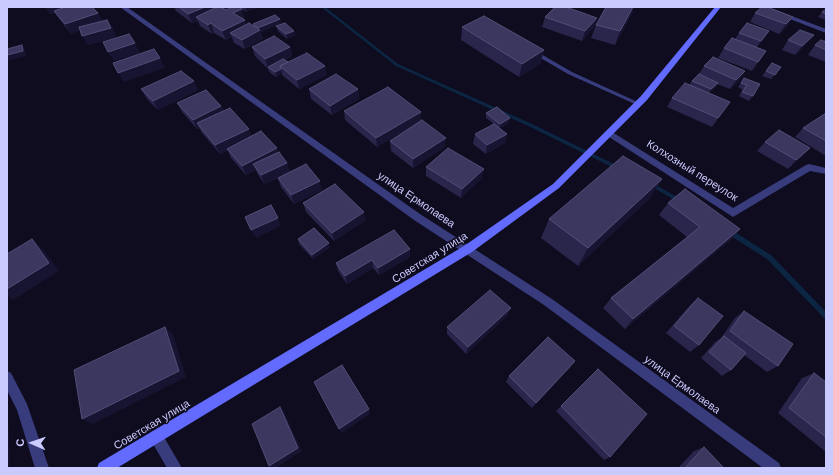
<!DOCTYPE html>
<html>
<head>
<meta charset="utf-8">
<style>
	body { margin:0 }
	#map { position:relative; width:833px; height:475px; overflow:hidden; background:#0e0c1e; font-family:Helvetica,sans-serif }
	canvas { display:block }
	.frame { position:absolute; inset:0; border:8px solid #cbcafe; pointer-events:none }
	.north { position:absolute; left:12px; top:423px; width:40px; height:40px; -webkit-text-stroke:3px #0e0c1e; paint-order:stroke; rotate:272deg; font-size:11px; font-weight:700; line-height:16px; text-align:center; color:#cbcafe }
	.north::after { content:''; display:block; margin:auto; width:14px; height:18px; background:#cbcafe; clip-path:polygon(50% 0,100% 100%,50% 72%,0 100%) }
</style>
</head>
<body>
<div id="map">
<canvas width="833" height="475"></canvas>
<div class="frame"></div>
<div class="north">С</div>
</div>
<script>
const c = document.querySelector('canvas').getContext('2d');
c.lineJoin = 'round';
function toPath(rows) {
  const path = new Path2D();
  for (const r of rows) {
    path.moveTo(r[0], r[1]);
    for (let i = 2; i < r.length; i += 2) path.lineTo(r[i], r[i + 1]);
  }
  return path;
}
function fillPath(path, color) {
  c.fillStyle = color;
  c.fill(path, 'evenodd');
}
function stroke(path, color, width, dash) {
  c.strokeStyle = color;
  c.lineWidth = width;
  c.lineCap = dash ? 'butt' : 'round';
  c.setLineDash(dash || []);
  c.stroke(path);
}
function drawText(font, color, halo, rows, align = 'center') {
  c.font = font + ' Helvetica,sans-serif';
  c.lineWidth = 3;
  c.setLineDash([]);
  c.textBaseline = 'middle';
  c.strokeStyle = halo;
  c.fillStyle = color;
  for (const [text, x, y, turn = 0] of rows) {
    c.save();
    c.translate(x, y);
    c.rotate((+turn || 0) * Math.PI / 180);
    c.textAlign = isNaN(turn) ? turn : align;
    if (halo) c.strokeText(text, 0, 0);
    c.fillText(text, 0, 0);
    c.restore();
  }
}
const stream = toPath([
	[321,7,325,7,398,64,530,123,620,167,620,168,618,170,616,169,526,125,396,66,321,7],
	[651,182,682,200,683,201,682,202,678,202,649,185,648,184,651,182],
	[726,229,730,229,771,255,826,312,826,319,824,318,767,259,726,233,725,231,726,229]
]);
const lane = toPath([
	[534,50,572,72,642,104,639,106,637,105,568,74,532,53,532,51,534,50]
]);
const street = toPath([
	[120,7,127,7,420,214,552,299,779,463,781,468,763,468,544,305,414,220,120,7],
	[759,7,768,7,826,29,826,33,759,7],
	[609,130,733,208,806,165,809,164,826,168,826,174,810,171,733,217,606,135,605,133,609,130],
	[7,371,11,373,27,404,49,468,35,468,17,410,7,390,7,371],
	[156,430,161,432,182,468,167,468,149,437,151,432,156,430]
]);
const secondary = toPath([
	[715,7,721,7,647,100,559,188,472,252,117,468,97,468,99,463,464,246,553,184,641,96,715,7]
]);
const wall = toPath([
	[45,7,98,13,102,21,107,20,113,29,116,37,88,45,80,30,71,34,60,20,55,13,50,14],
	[174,7,227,7,227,8,224,9,226,10,242,9,244,18,243,18,246,25,254,26,253,24,280,19,281,23,261,32,263,39,245,49,234,43,232,37,226,40,214,33,212,34,200,26,198,21,192,23,176,11],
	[241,7,258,7,246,12,241,8],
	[826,9,826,20,818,17,822,12],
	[633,11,615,45,591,38,596,25],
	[755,13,793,17,787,26,779,34,750,22],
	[545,17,597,18,594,27,582,41,542,27],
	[276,26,294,31,295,35,287,39,278,31],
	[462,27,544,50,540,64,519,77,461,40],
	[769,31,757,47,766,51,752,71,718,58,724,48,735,39,739,33],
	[826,39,826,62,808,55,815,45,824,41],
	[788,40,806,44,795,55,782,50],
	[252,47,290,47,292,56,285,60,288,62,325,66,326,75,299,89,282,75,282,73,276,77,269,72,268,69,255,56],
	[704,66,745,71,739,81,730,89,717,84,715,87,709,93,730,102,712,127,667,107,672,98,689,85,692,81,699,74],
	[781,67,771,79,762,76,766,71],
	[744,78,753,96,749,101,739,96,743,90,738,87],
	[141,89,198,90,158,110,147,99],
	[309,89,358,89,359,99,332,115,311,99],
	[177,103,221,106,224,111,252,136,279,153,287,163,290,172,322,190,294,204,281,187,278,178,264,184,257,173,256,170,246,175,231,158,228,150,220,154,202,133,199,128,197,129,182,112],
	[344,111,421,121,445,147,413,168,391,151,390,141,417,123,377,147,345,120],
	[486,113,509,123,500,128,507,134,505,143,486,154,473,144,475,134,494,124,486,118],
	[826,113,826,156,795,137,803,128],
	[765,142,810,148,801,157,788,169,757,151],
	[426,167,482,178,461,198,426,176],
	[662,179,649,199,578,266,541,238,549,219],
	[303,203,366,220,334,241,306,212],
	[668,203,740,229,729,241,625,329,603,308,611,298,687,237,659,215],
	[298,239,330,247,313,259,299,244],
	[410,249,410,257,379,275,373,268,347,284,338,271,336,263],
	[698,298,699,345,690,352,666,333,690,305],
	[744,311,778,366,767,372,744,355,731,370,722,376,701,358,715,342,721,338,735,318],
	[508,315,466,354,447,334,447,327],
	[571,367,532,408,506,382,509,376],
	[598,369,610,457,604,460,556,411],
	[814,373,826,382,826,452,778,413,802,378],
	[704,447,724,468,678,468,694,451]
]);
const shadedWall = toPath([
	[45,7,75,7,50,14],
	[205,7,227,7,227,8,200,20,196,17,198,21,192,23,188,14],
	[245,7,258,7,246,12],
	[633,7,634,7,633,11,615,45,620,31],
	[242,9,244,18,236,22,233,13],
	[98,13,103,22,71,34,65,24],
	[793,17,787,26,779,34,786,24],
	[597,18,594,27,582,41,585,31],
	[280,19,281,23,261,32,263,39,245,49,242,40,258,28],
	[107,20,113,29,116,37,88,45,82,36],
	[245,20,248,29,230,33,232,37,226,40,222,31],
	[211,23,214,33,212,34,208,25],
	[294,31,295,35,287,39,286,34],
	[769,31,763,40,755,50,761,41],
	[814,35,806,44,795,55,802,46],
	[135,43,140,53,114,61,108,52],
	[22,45,25,50,26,56,7,61,7,55],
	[290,47,292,56,269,68,268,67,268,69,265,59],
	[544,50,540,64,519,77,522,64],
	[160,58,165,68,124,82,118,73],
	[325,66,326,75,299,89,297,80],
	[281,69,282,73,276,77,275,72],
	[745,71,739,81,730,89,736,80],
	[194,81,198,90,158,110,153,101],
	[718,83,715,87,708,94,711,89],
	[358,89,359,99,332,115,330,106],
	[221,106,225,115,197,123,199,128,197,129,193,120],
	[421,112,421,121,377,147,376,138],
	[510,118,509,123,499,129,500,124],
	[249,129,252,138,227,149,228,150,220,154,215,145],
	[507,134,505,143,486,154,487,145],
	[446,138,445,147,413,168,413,159],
	[277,148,280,157,253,164,256,170,246,175,242,166],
	[810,148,801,157,788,169,796,160],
	[287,163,290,172,264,184,261,175],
	[484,169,482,178,461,198,462,189],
	[662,179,649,199,578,266,588,248],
	[320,181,322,190,294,204,291,195],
	[364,212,366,220,334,241,332,233],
	[278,218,281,226,256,238,251,230],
	[740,229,729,241,625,329,633,319],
	[32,239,42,248,59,271,13,300,7,296,7,289],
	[329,243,330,247,313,259,312,255],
	[410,249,410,257,379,275,378,268],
	[372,260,373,268,347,284,345,276],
	[511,308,508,315,466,354,468,347],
	[165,327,173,334,186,377,93,424,82,419],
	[575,361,571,367,532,408,536,403],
	[280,407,284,412,302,451,276,468,272,468,269,466],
	[369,409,370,414,342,433,339,429],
	[7,415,8,415,10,465,7,467]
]);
const building = toPath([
	[66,7,92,7,98,13,65,24,54,11,66,7],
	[179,7,205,7,188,14,179,7],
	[217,7,221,7,226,10,232,7,239,7,242,9,233,13,245,20,222,31,211,23,208,25,196,17,217,7],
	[555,7,566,7,597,18,585,31,545,17,555,7],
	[606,7,633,7,620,31,596,25,606,7],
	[762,7,767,7,793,17,786,24,755,13,762,7],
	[826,9,826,14,822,12,826,9],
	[275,15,280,19,258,28,253,24,275,15],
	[484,16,544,50,522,64,462,27,484,16],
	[107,20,111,28,82,36,79,27,107,20],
	[249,23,260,30,242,40,230,33,249,23],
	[285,23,294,31,286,34,276,26,285,23],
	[747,23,769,31,761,41,739,33,747,23],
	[800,30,814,35,802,46,788,40,800,30],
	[129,34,135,43,108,52,103,42,129,34],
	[274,36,290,47,265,59,252,47,274,36],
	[732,38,766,51,758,62,724,48,732,38],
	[821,40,826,42,826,50,815,45,821,40],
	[22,45,23,51,7,55,7,49,22,45],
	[154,49,160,58,118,73,113,63,154,49],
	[307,53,325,66,297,80,280,66,307,53],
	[713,57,745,71,736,80,704,66,713,57],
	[283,59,288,62,280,66,281,69,275,72,268,67,283,59],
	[772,63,781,67,775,75,766,71,772,63],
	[181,71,194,81,153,101,141,89,181,71],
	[336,74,358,89,330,106,309,89,336,74],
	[699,74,718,83,711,89,692,81,699,74],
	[744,78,760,84,753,96,742,92,747,85,741,83,744,78],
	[685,83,730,102,718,118,672,98,685,83],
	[388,87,421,112,376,138,344,111,388,87],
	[206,90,221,106,193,120,177,103,206,90],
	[497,107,510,118,500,124,486,113,497,107],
	[230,108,249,129,215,145,197,123,230,108],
	[826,113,826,141,803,128,826,113],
	[422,120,446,138,413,159,390,141,422,120],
	[494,124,507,134,487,145,475,134,494,124],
	[779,130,810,148,796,160,765,142,779,130],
	[261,131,277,148,242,166,227,149,261,131],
	[448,148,484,169,462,189,426,167,448,148],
	[279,152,287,163,261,175,253,164,279,152],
	[623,156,662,179,588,248,549,219,623,156],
	[306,164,320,181,291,195,278,178,306,164],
	[335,184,364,212,332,233,303,203,335,184],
	[685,189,740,229,633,319,611,298,700,227,668,203,685,189],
	[271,205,278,218,251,230,245,217,271,205],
	[314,228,329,243,312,255,298,239,314,228],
	[394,230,410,249,378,268,372,260,345,276,336,263,394,230],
	[32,239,49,263,7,289,7,254,32,239],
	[490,290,511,308,468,347,447,327,490,290],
	[698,298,723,316,699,345,674,326,698,298],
	[744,311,793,344,778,366,730,331,744,311],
	[165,327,179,371,82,419,74,370,165,327],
	[724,336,746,353,731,370,709,352,724,336],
	[548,337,575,361,536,403,509,376,548,337],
	[342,365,369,409,339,429,314,382,342,365],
	[598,369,647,414,610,457,561,406,598,369],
	[814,373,826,382,826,437,789,408,814,373],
	[280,407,298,448,269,466,252,424,280,407],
	[704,447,724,468,685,468,704,447]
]);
const streetNames = [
	["Колхозный переулок",692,171,32],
	["улица Ермолаева",416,200,34],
	["Советская улица",430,258,-32],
	["улица Ермолаева",682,385,36],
	["Советская улица",152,425,-31]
];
fillPath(stream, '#0c2542');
fillPath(lane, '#383b7c');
fillPath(street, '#383b7c');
fillPath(secondary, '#626bfd');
fillPath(wall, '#29254b');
fillPath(shadedWall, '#171431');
fillPath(building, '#3b375f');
stroke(building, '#514e78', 1);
drawText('11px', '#cbcafe', '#0e0c1e', streetNames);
</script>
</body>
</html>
